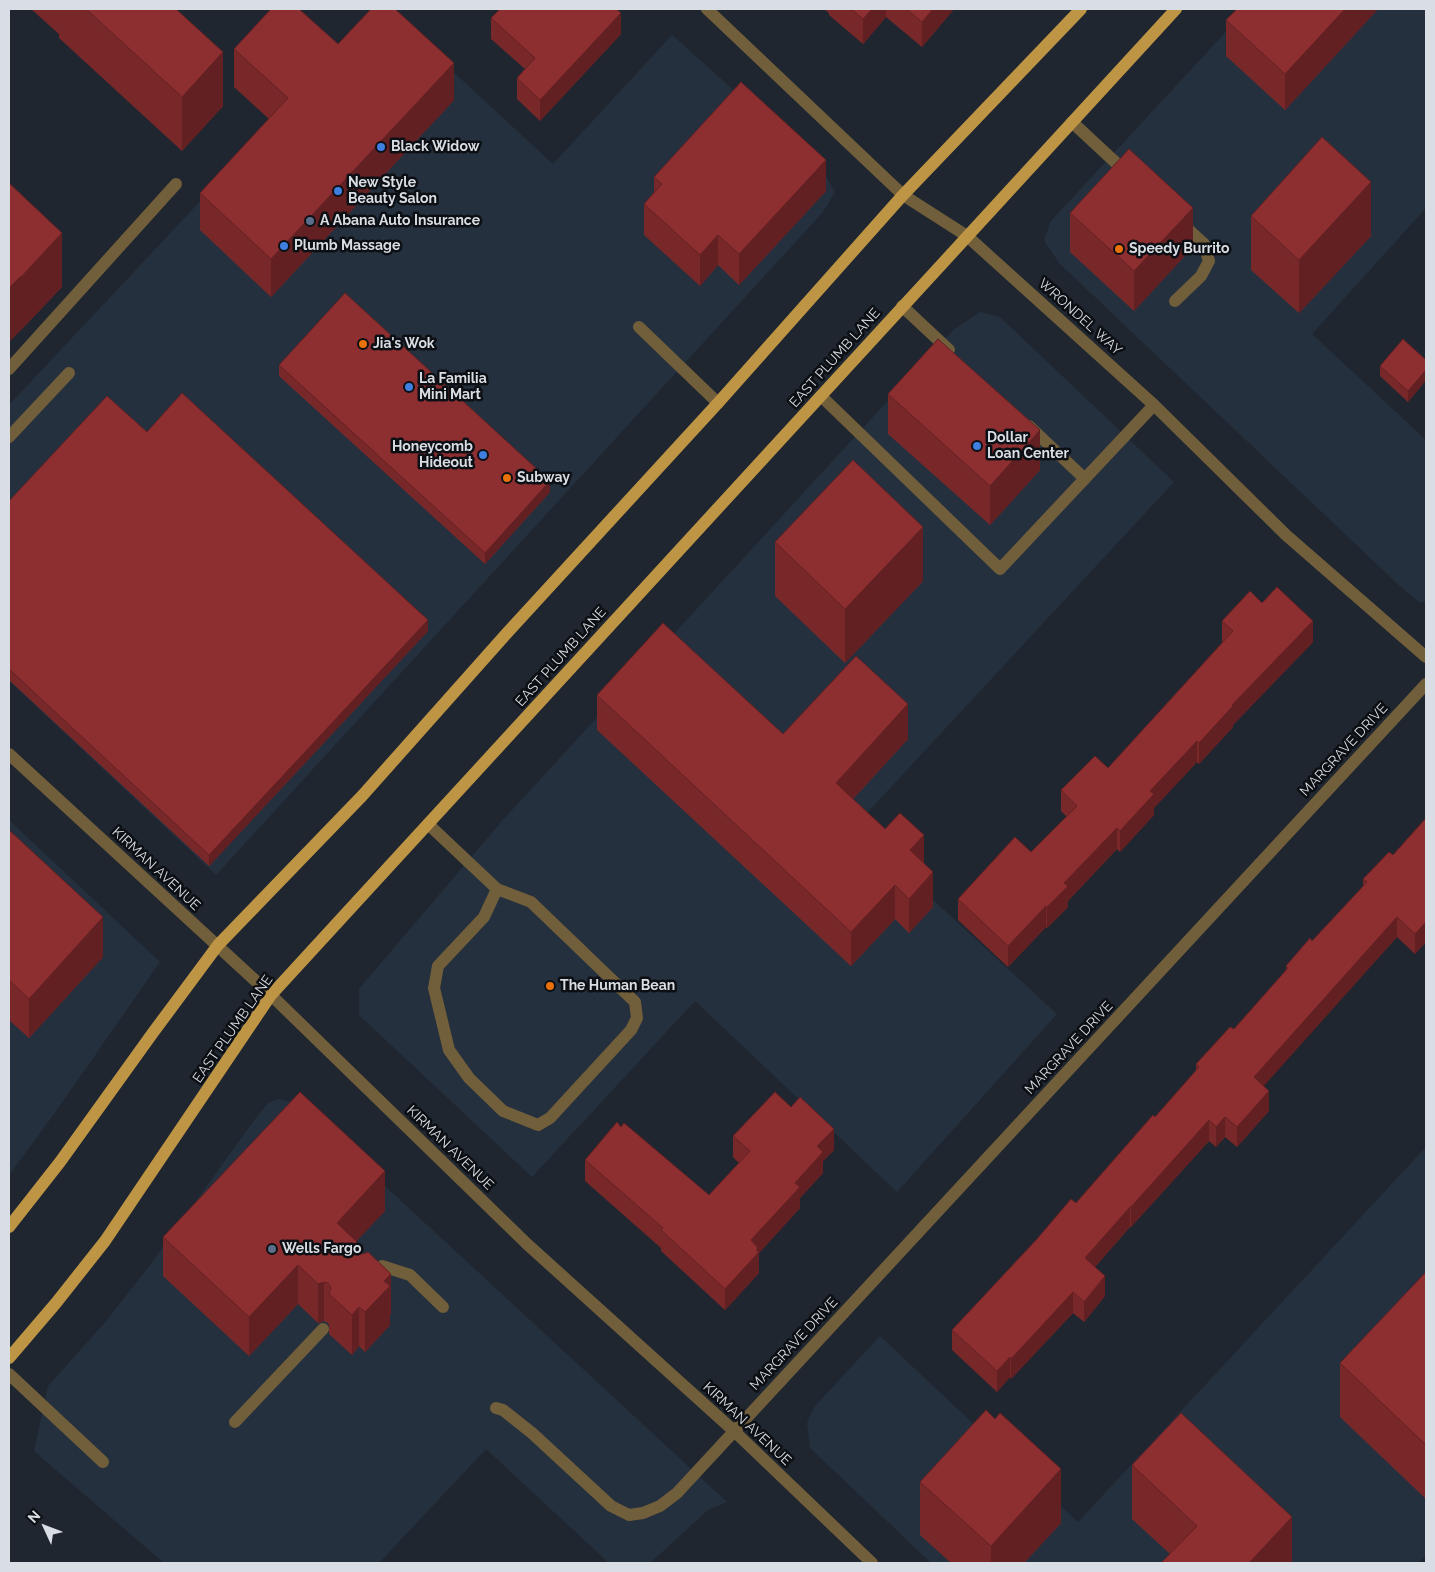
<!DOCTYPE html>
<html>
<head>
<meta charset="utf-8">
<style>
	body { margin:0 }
	#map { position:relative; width:1435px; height:1572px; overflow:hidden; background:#1f2630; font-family:Raleway,sans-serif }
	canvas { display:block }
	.frame { position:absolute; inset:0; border:10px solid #d9dde4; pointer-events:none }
	.north { position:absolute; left:20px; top:1502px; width:50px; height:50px; -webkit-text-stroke:4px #0c0f13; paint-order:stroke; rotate:313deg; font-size:14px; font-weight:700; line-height:20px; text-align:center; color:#d9dde4 }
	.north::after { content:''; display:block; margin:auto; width:18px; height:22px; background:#d9dde4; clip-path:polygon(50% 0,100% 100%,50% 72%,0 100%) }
</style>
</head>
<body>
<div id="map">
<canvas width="1435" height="1572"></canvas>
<div class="frame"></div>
<div class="north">N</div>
</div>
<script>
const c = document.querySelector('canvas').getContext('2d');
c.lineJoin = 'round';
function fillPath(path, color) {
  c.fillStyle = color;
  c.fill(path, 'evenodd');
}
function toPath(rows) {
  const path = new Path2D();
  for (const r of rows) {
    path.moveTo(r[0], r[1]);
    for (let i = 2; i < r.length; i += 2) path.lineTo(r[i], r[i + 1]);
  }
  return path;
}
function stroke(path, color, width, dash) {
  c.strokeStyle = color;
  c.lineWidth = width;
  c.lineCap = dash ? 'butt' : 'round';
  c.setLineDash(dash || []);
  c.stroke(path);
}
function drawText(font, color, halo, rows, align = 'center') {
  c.font = font + ' Raleway,sans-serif';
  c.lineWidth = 5;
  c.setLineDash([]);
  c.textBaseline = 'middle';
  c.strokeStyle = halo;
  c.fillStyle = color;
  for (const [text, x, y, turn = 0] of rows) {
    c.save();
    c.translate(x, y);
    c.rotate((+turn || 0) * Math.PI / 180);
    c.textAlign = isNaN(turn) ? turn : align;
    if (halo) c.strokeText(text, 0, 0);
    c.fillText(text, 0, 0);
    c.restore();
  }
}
const built = toPath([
	[385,9,553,164,672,35,822,169,835,192,823,212,216,875,9,681,9,405,267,130],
	[1247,9,1426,9,1426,208,1312,334,1426,440,1426,602,1420,602,1404,590,1059,263,1044,240,1051,221],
	[980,312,1000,317,1174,482,854,827,1057,1014,897,1192,695,1001,532,1177,359,1015,359,989,501,822,953,330],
	[9,820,160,962,52,1117,9,1175],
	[278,1099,292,1102,307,1114,727,1502,708,1510,650,1563,609,1563,486,1449,379,1563,164,1563,34,1451,48,1386,107,1320,150,1265,255,1119,268,1103],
	[1426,1147,1426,1555,1418,1563,931,1563,810,1448,807,1423,815,1406,880,1336,1078,1522]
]);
const minor = toPath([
	[707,9,903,195,967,236,1154,405,1286,535,1426,657],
	[1072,122,1129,175],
	[1175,301,1201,276,1209,261,1204,244,1180,222],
	[902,306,949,350],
	[639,327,718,403],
	[9,369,176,184],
	[821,396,1000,569,1154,405],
	[1029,426,1085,479],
	[9,437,69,373],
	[9,754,271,995,527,1244,734,1431,872,1563],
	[428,824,497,889,531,902,635,1002,637,1018,631,1030,550,1118,538,1125,503,1111,469,1078,449,1050,434,988,438,966,484,917,497,889],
	[372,1276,382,1266,410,1275,443,1307],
	[9,1374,103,1462],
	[496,1408,503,1410,532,1433,611,1506,629,1515,643,1513,660,1506,677,1493,1426,684],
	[235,1422,323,1329]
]);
const major = toPath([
	[9,1227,60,1162,152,1034,218,945,362,796,507,633,718,403,903,195,1081,9],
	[9,1358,56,1303,105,1241,271,995,1176,9]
]);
const wall = toPath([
	[31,9,176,9,223,106,182,151,59,38,59,34],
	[824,9,954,9,922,47,886,17,863,44,829,15,829,13],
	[1237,9,1378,9,1285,110,1226,56,1226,20],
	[542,10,621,34,540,121,517,99,517,78,525,69,491,39,491,18],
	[338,44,454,100,271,297,200,230,200,193,269,119,234,87,234,49],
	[654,177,826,191,739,285,718,265,700,286,644,235,644,204,654,192],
	[9,183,62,287,21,330],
	[1070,213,1193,247,1134,311,1070,252],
	[1251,216,1371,236,1299,313,1251,270],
	[1426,360,1426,380,1408,402,1380,376,1380,366],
	[279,365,550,492,485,564,279,376],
	[888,394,1040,470,990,525,888,434],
	[147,432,428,631,209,866,9,680,9,501],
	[775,542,923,581,845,663,775,596],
	[1262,603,1313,642,1233,725,1233,727,1199,764,1197,762,1154,808,1154,815,1120,852,1117,849,1068,901,1068,907,1047,928,1046,927,1008,967,958,920,958,899,1031,852,1067,817,1061,811,1061,790,1108,768,1223,642,1222,642,1222,621],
	[597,695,783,734,908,739,853,799,924,864,933,907,909,933,895,919,851,966,597,730],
	[1426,818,1426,942,1415,954,1397,937,1263,1086,1269,1111,1237,1147,1225,1137,1216,1147,1209,1141,1131,1227,1130,1227,1095,1267,1105,1296,1084,1322,1073,1313,1011,1379,1010,1377,997,1392,952,1350,952,1330,1076,1203,1155,1117,1196,1071,1196,1064,1234,1029,1286,970,1286,966,1312,941,1363,887,1363,879,1393,855],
	[9,830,103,957,29,1038,9,1020],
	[621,1127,709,1195,739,1163,733,1157,733,1136,834,1150,823,1161,823,1173,800,1198,800,1208,759,1253,759,1273,725,1310,661,1251,661,1248,585,1181,585,1160],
	[385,1211,356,1241,357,1249,391,1313,390,1315,390,1325,365,1352,359,1346,352,1355,329,1334,329,1325,328,1323,324,1321,318,1323,298,1304,249,1356,163,1276,163,1237],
	[1426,1272,1426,1499,1340,1417,1340,1363],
	[1132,1465,1292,1563,1170,1554,1132,1519],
	[920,1482,1061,1523,1024,1563,951,1563,920,1535]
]);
const shadedWall = toPath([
	[872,9,886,9,886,17,863,44,863,19],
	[933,9,954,9,922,47,922,22],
	[1345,9,1378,9,1285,110,1285,74],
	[621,13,621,34,540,121,540,100],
	[223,52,223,106,182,151,182,97],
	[454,63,454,100,271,297,271,259],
	[826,160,826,191,739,285,739,254],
	[1371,182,1371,236,1299,313,1299,260],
	[1193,208,1193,247,1134,311,1134,271],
	[62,233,62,287,21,330,21,277],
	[718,235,718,265,700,286,700,255],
	[21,276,21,330,9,342,9,288],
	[1426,370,1426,380,1408,402,1408,391],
	[1040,430,1040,470,990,525,990,486],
	[550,481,550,492,485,564,485,553],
	[923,527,923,581,845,663,845,609],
	[428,620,428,631,209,866,209,855],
	[1313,621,1313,642,1233,725,1233,727,1199,764,1199,743,1232,705],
	[908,704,908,739,836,817,836,783],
	[1197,741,1197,762,1154,808,1154,815,1120,852,1120,831,1150,791],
	[1117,828,1117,849,1068,901,1068,907,1047,928,1047,907,1064,883],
	[924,835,924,870,910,850],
	[933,872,933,907,909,933,909,899],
	[895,885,895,919,851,966,851,932],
	[1046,906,1046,927,1008,967,1008,946],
	[103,917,103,957,29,1038,29,999],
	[1397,917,1397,937,1254,1097,1254,1077],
	[1426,922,1426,942,1415,954,1415,934],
	[1269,1091,1269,1111,1237,1147,1237,1127],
	[1225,1117,1225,1137,1216,1147,1216,1127],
	[1209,1120,1209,1141,1131,1227,1131,1207],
	[834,1129,834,1150,823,1161,823,1173,800,1198,800,1208,759,1253,759,1273,725,1310,725,1289,751,1240,795,1183,817,1146],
	[385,1171,385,1211,337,1262,337,1223],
	[1130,1207,1130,1227,1085,1278,1085,1258],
	[298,1265,298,1304,249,1356,249,1317],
	[391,1274,391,1313,390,1315,390,1325,365,1352,365,1312,384,1281],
	[1105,1276,1105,1296,1084,1322,1084,1302],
	[324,1282,324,1321,318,1323,318,1284],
	[1073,1292,1073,1313,1011,1379,1011,1359],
	[359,1307,359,1346,352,1355,352,1315],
	[1010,1357,1010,1377,997,1392,997,1371],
	[1061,1469,1061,1523,1024,1563,991,1563,991,1546],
	[1292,1517,1292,1563,1249,1563]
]);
const building = toPath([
	[86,9,176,9,223,52,182,97,86,9],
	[271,9,299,9,338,44,371,9,395,9,454,63,271,259,200,193,288,98,234,49,271,9],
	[500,9,541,9,542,10,543,9,616,9,621,13,540,100,517,78,535,58,491,18,500,9],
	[851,9,872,9,863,19,851,9],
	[906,9,933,9,922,22,906,9],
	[1237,9,1345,9,1285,74,1226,20,1237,9],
	[741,82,826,160,739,254,718,235,700,255,644,204,662,184,654,177,741,82],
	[1322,137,1371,182,1299,260,1251,216,1322,137],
	[1129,149,1193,208,1134,271,1070,213,1129,149],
	[9,183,62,233,21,277,21,276,9,288,9,183],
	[345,293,550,481,485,553,279,365,345,293],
	[938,339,1040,430,990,486,888,394,938,339],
	[1403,339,1426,360,1426,370,1408,391,1380,366,1403,339],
	[182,393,428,620,209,855,9,669,9,501,107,396,147,432,182,393],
	[853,460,923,527,845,609,775,542,853,460],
	[1277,587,1313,621,1232,705,1233,706,1199,743,1197,741,1150,791,1154,794,1120,831,1117,828,1064,883,1068,886,1047,907,1046,906,1008,946,958,899,1015,837,1031,852,1077,806,1061,790,1095,756,1108,768,1233,631,1222,621,1250,591,1262,603,1277,587],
	[663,623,783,734,856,656,908,704,836,783,885,829,900,813,924,835,910,850,933,872,909,899,895,885,851,932,597,695,663,623],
	[1426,818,1426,922,1415,934,1397,917,1254,1077,1269,1091,1237,1127,1225,1117,1216,1127,1209,1120,1131,1207,1130,1207,1085,1258,1105,1276,1084,1302,1073,1292,1011,1359,1010,1357,997,1371,952,1330,1037,1239,1071,1199,1076,1203,1153,1115,1155,1117,1199,1067,1196,1064,1230,1027,1234,1029,1288,968,1286,966,1310,938,1312,941,1367,882,1363,879,1389,852,1393,855,1426,818],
	[9,830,103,917,29,999,9,980,9,830],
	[300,1092,385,1171,337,1223,357,1242,356,1247,359,1252,363,1254,368,1252,391,1274,384,1281,390,1286,365,1312,359,1307,352,1315,329,1294,331,1288,328,1283,324,1282,318,1284,298,1265,249,1317,163,1237,300,1092],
	[775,1092,791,1107,800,1097,834,1129,817,1146,823,1152,795,1183,800,1187,751,1240,758,1248,756,1250,759,1252,725,1289,661,1230,663,1228,585,1160,617,1122,621,1127,624,1123,709,1195,750,1151,733,1136,775,1092],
	[1426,1272,1426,1445,1340,1363,1426,1272],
	[986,1410,995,1419,1000,1413,1061,1469,991,1546,920,1482,986,1410],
	[1181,1413,1292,1517,1249,1563,1161,1563,1197,1526,1132,1465,1181,1413]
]);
const markers = [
	[381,147,5,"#3f7fe0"],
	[338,191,5,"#3f7fe0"],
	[310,221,5,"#5c6f8a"],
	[284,246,5,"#3f7fe0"],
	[1119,249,5,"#e8710a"],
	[363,344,5,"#e8710a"],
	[409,387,5,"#3f7fe0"],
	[977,446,5,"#3f7fe0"],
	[483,455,5,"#3f7fe0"],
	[507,478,5,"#e8710a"],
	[550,986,5,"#e8710a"],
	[272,1249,5,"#5c6f8a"]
];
const poiNames = [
	["Black Widow",391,147],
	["New Style",348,183],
	["Beauty Salon",348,199],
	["A Abana Auto Insurance",320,221],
	["Plumb Massage",294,246],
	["Speedy Burrito",1129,249],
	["Jia's Wok",373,344],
	["La Familia",419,379],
	["Mini Mart",419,395],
	["Dollar",987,438],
	["Loan Center",987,454],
	["Honeycomb",473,447,"right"],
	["Hideout",473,463,"right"],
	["Subway",517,478],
	["The Human Bean",560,986],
	["Wells Fargo",282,1249]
];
const streetNames = [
	["WRONDEL WAY",1080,317,42],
	["EAST PLUMB LANE",835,358,-48],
	["EAST PLUMB LANE",561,657,-48],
	["MARGRAVE DRIVE",1344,750,-47],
	["KIRMAN AVENUE",156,869,43],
	["EAST PLUMB LANE",233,1029,-55],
	["MARGRAVE DRIVE",1069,1048,-47],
	["KIRMAN AVENUE",450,1148,44],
	["MARGRAVE DRIVE",794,1344,-47],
	["KIRMAN AVENUE",747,1424,43]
];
fillPath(built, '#25303e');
stroke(minor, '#715e3a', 12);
stroke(major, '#be9544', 12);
fillPath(wall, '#79282a');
fillPath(shadedWall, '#632022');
fillPath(building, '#8d2e31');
stroke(building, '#632022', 1);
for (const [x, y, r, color] of markers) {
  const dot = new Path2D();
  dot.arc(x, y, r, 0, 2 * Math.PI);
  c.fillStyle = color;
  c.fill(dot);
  stroke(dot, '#0c0f13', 2);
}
drawText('bold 14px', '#d9dde4', '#0c0f13', poiNames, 'left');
drawText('14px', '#d9dde4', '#0c0f13', streetNames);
</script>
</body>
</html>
